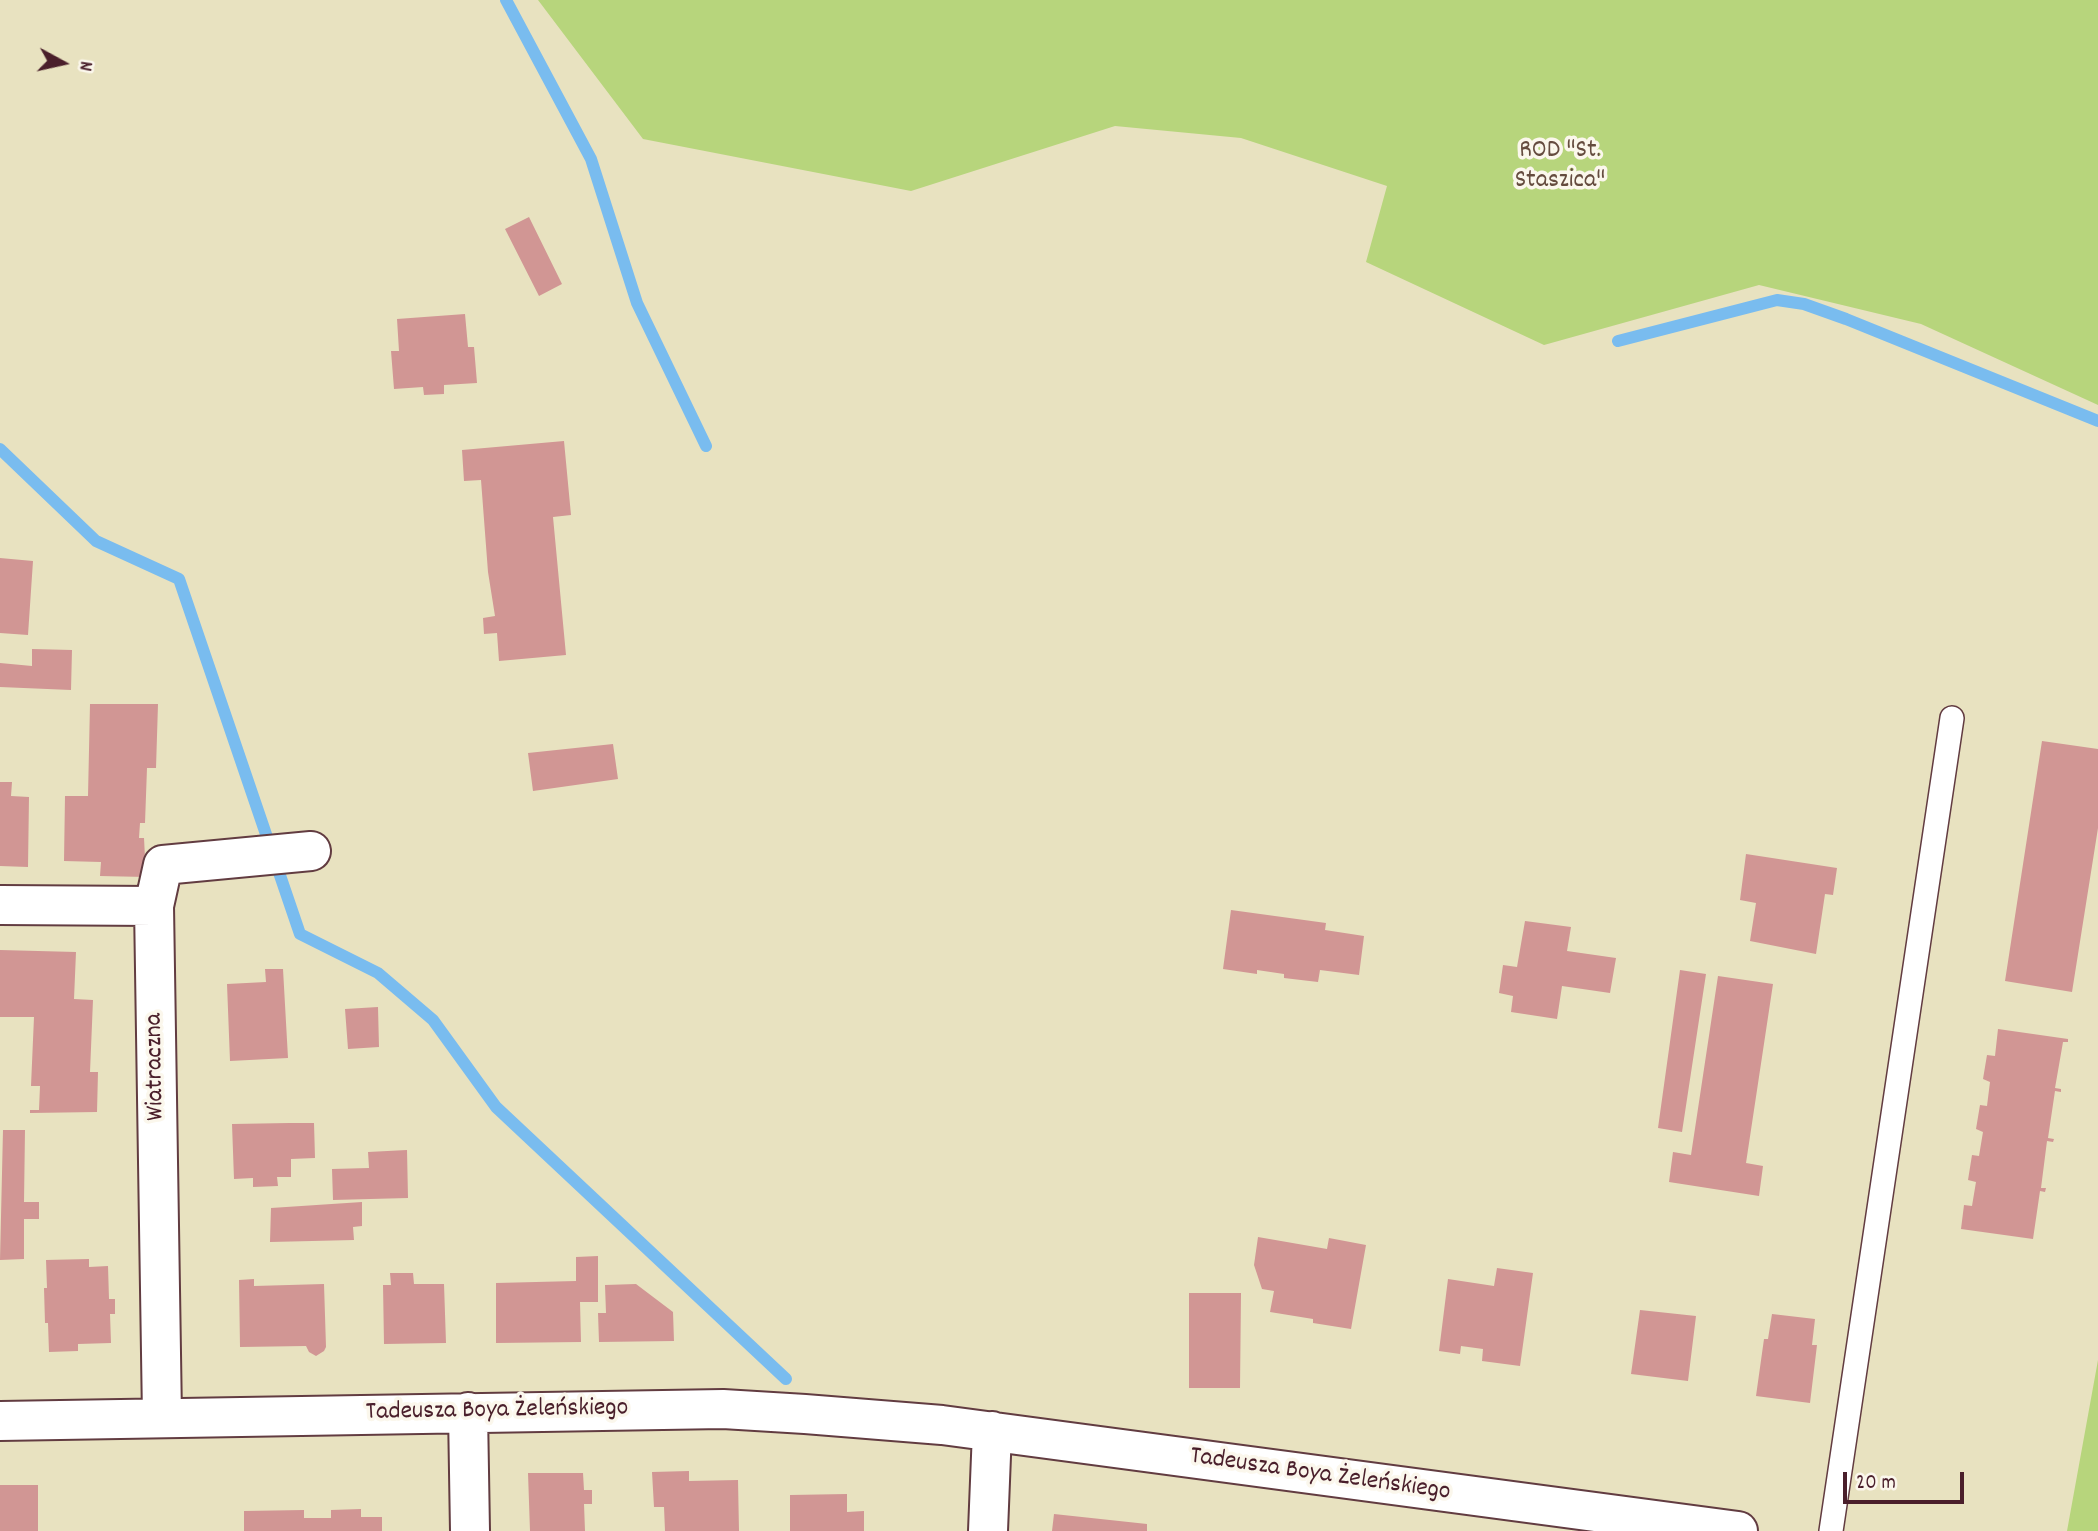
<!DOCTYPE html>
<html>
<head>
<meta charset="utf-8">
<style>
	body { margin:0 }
	#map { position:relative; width:2098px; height:1531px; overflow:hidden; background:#e8e2c0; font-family:Dekko,sans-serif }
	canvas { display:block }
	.north { position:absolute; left:28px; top:28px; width:70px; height:70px; -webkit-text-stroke:5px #fbf7ec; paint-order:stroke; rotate:98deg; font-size:19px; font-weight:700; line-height:28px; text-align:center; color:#4a1f2b }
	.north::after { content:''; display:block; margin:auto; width:24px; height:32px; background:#4a1f2b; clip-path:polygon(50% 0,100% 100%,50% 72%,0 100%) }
	.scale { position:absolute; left:1843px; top:1472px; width:121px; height:32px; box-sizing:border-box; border:4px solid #4a1f2b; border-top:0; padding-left:9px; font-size:21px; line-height:24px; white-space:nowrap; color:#4a1f2b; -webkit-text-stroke:5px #fbf7ec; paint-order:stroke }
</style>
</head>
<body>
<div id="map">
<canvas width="2098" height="1531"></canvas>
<div class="north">N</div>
<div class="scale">20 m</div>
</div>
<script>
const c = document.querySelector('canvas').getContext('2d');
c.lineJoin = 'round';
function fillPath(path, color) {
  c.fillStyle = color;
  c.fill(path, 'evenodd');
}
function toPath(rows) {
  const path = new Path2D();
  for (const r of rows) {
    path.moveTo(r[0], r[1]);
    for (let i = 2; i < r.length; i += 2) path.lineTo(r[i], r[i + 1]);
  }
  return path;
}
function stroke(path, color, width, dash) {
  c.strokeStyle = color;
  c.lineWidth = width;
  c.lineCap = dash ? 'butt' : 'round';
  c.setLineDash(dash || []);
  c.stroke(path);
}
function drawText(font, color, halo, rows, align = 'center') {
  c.font = font + ' Dekko,sans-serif';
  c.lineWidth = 7;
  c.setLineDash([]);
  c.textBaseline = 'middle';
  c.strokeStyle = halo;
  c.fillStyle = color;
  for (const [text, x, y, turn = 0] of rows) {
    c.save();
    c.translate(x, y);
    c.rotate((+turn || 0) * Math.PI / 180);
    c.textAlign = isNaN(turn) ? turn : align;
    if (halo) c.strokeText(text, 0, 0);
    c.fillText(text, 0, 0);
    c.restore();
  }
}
const green = toPath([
	[538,0,2098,0,2098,405,1921,324,1759,285,1544,345,1366,262,1387,186,1241,138,1115,126,911,191,643,139],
	[2098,1360,2098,1531,2067,1531]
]);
const stream = toPath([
	[506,0,591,159,637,303,706,446],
	[1618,341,1777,300,1804,304,1846,319,2098,421],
	[0,449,96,541,179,579,300,934,378,973,433,1020,496,1107,786,1379]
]);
const building = toPath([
	[529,217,562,284,539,296,505,229],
	[465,314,468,347,474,347,477,383,444,385,444,394,424,395,423,387,394,389,391,351,399,351,397,319],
	[564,441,571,515,553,517,566,655,499,661,497,633,484,634,483,618,495,616,488,572,481,480,464,481,462,450],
	[0,558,33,561,28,635,0,633],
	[32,649,72,650,71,690,0,687,0,663,32,666],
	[90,704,158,704,156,768,147,768,145,823,140,823,139,838,144,838,146,877,100,876,101,862,64,861,65,796,88,796],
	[2042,741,2098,749,2098,828,2072,992,2005,981],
	[613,744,618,779,533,791,528,753],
	[0,782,12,782,11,796,29,797,28,867,0,866],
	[1746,854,1837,868,1833,895,1825,894,1816,954,1750,941,1756,903,1740,900],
	[1231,910,1326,923,1325,930,1364,936,1359,975,1320,970,1318,982,1284,978,1284,974,1257,970,1257,974,1223,969],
	[1525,921,1571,927,1567,951,1616,958,1610,993,1562,986,1557,1019,1511,1012,1513,996,1499,993,1503,965,1517,967],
	[0,950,76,952,74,999,93,1000,90,1072,98,1072,97,1112,30,1113,30,1110,39,1110,40,1086,31,1086,34,1017,0,1017],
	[265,969,283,969,288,1058,230,1061,227,984,266,982],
	[1680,970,1706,974,1682,1132,1658,1128],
	[1718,976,1773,984,1746,1163,1763,1166,1759,1196,1669,1182,1673,1152,1691,1155],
	[378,1007,379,1047,348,1049,345,1009],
	[1998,1029,2068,1039,2068,1042,2063,1042,2055,1088,2061,1089,2061,1092,2055,1091,2048,1138,2054,1139,2053,1142,2047,1141,2041,1188,2046,1188,2045,1192,2040,1191,2033,1239,1961,1229,1964,1205,1972,1206,1976,1182,1968,1180,1972,1155,1979,1156,1983,1132,1976,1129,1980,1105,1987,1106,1990,1082,1983,1079,1987,1055,1995,1056],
	[289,1123,314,1123,315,1158,291,1159,291,1177,277,1177,278,1186,253,1187,253,1178,234,1179,232,1124],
	[3,1130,25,1130,24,1202,39,1202,39,1219,24,1219,24,1259,0,1260],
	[407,1150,408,1198,333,1200,332,1169,369,1168,368,1152],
	[362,1202,362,1226,353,1227,354,1240,270,1242,271,1208],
	[1258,1237,1327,1249,1329,1238,1366,1245,1351,1329,1313,1323,1313,1319,1270,1312,1274,1291,1262,1289,1254,1265],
	[598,1256,598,1302,580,1302,581,1342,496,1343,496,1283,576,1281,576,1257],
	[89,1259,89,1267,108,1266,109,1299,115,1299,115,1314,110,1314,111,1343,78,1344,78,1351,49,1352,48,1323,45,1323,44,1288,47,1288,46,1260],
	[1497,1268,1533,1273,1520,1366,1482,1361,1483,1349,1461,1346,1460,1354,1439,1351,1448,1279,1494,1286],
	[390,1273,413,1273,414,1284,444,1284,446,1343,384,1344,383,1285,391,1285],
	[254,1279,254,1286,324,1284,326,1347,324,1351,316,1356,309,1352,306,1346,240,1347,239,1280],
	[636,1284,673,1312,674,1341,599,1342,598,1313,606,1313,605,1285],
	[1189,1293,1241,1293,1240,1388,1189,1388],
	[1640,1310,1696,1316,1688,1381,1631,1374],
	[1772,1314,1815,1319,1812,1345,1817,1345,1810,1403,1756,1396,1764,1339,1768,1339],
	[689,1471,689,1481,738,1480,739,1531,665,1531,664,1507,654,1507,652,1472],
	[528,1473,583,1473,584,1490,592,1490,592,1504,584,1504,585,1531,530,1531],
	[0,1485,38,1485,38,1531,0,1531],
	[847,1494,847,1512,864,1511,864,1531,790,1531,790,1495],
	[361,1509,361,1517,382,1517,382,1531,244,1531,244,1511,304,1510,304,1518,331,1518,331,1510],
	[1054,1514,1147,1524,1147,1531,1052,1531]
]);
const lane = toPath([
	[1831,1531,1952,718]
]);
const street = toPath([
	[0,905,154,906],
	[468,1412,470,1531],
	[162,1417,154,906,163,865,311,851],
	[0,1421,723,1409,805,1414,942,1425,1738,1531],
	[988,1531,992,1431]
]);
const parkNames = [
	["ROD \"St.",1560,152],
	["Staszica\"",1560,182]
];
const streetNames = [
	["Wiatraczna",157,1067,-91],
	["Tadeusza Boya Żeleńskiego",497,1412,-1],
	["Tadeusza Boya Żeleńskiego",1320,1476,8]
];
fillPath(green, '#b7d57c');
stroke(stream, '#79bcef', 12);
fillPath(building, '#d19694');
stroke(lane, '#623c41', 26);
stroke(street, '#623c41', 42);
stroke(lane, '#fff', 23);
stroke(street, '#fff', 38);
drawText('26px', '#654c3f', '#fbf7ec', parkNames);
drawText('26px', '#4a1f2b', '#fbf7ec', streetNames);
</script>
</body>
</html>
